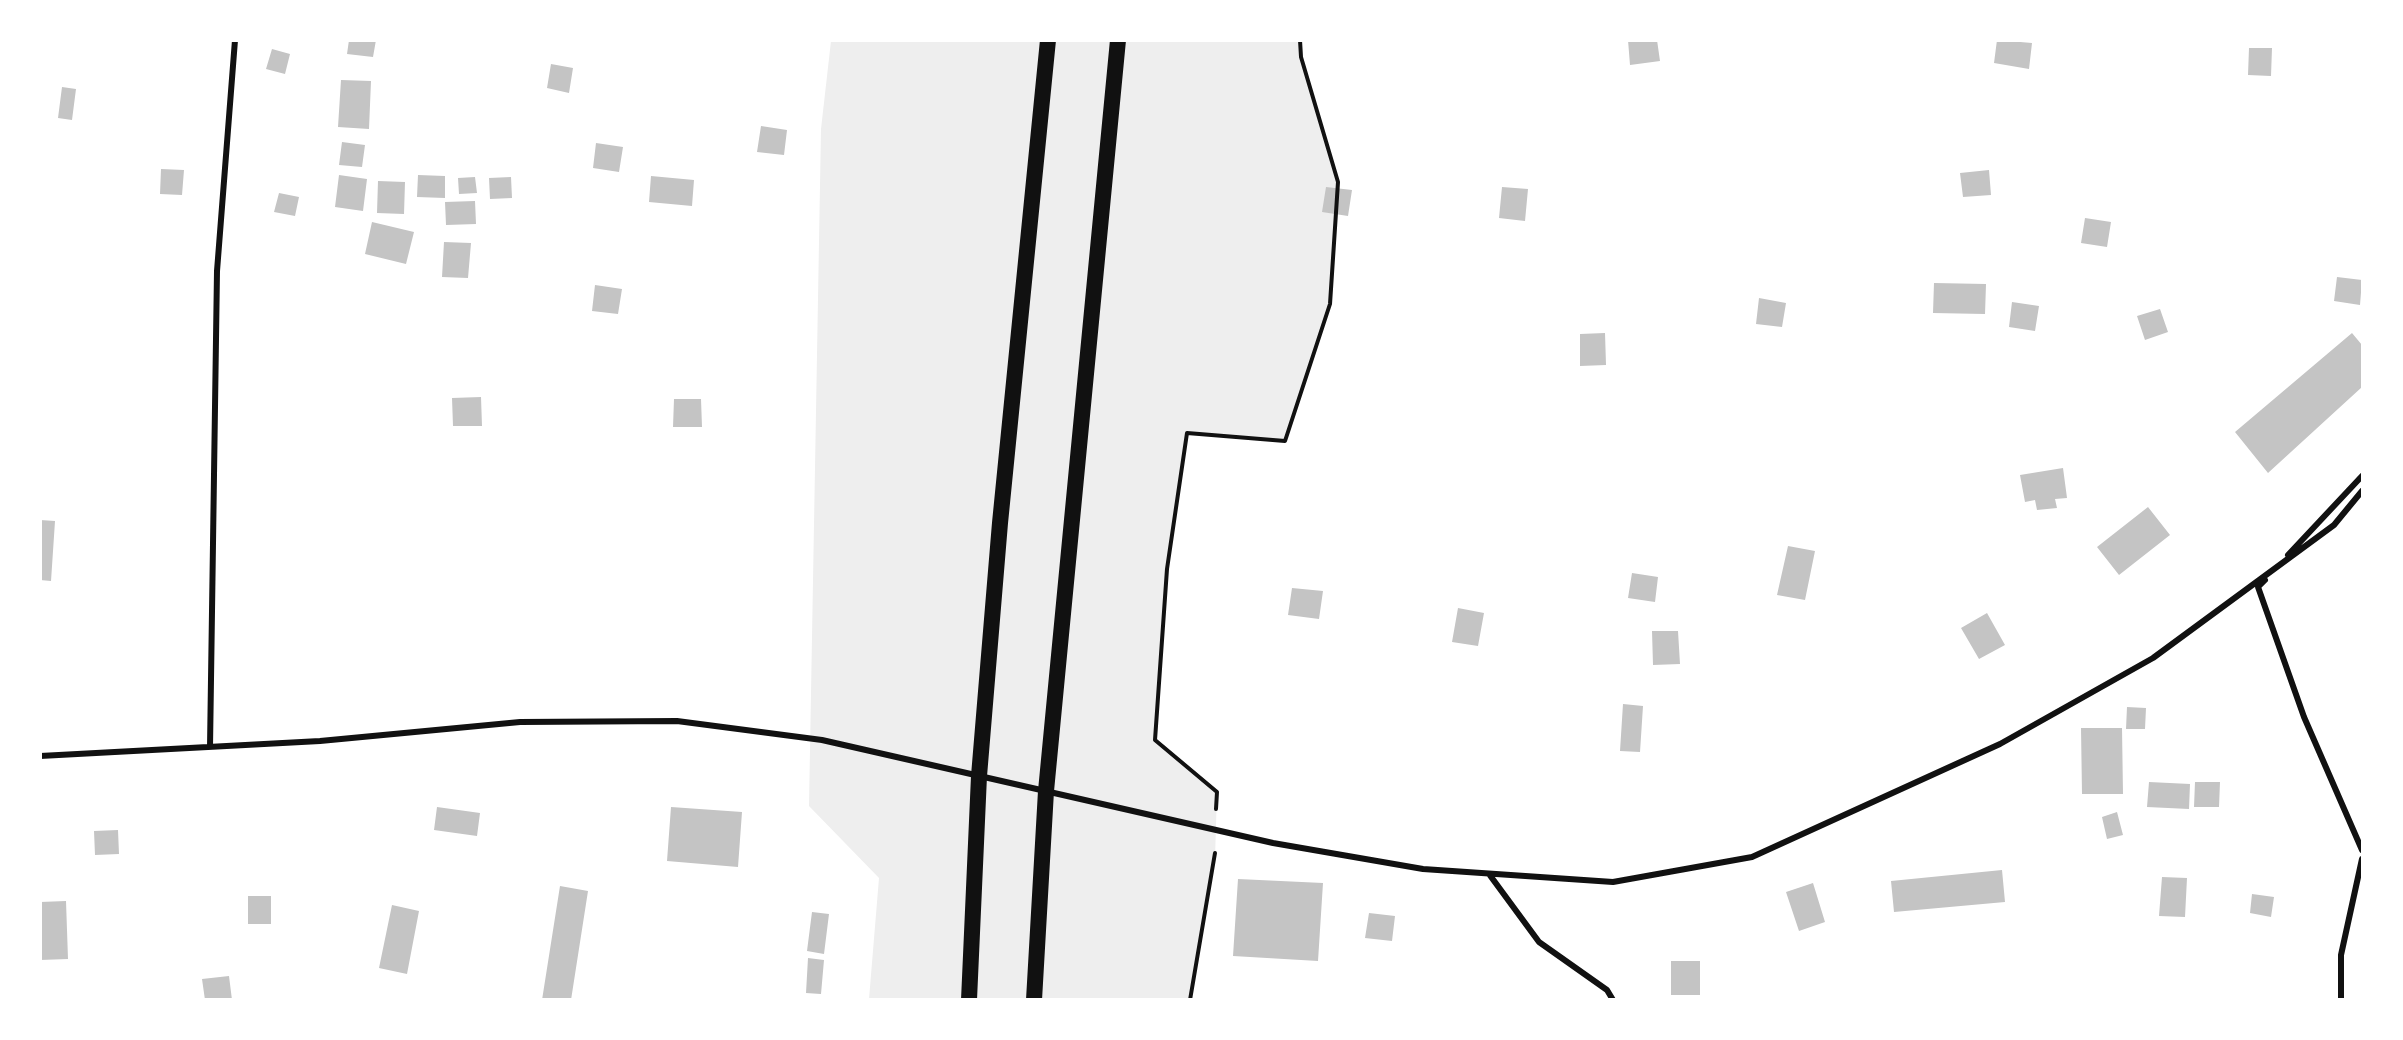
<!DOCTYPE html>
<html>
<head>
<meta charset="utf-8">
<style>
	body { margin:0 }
	#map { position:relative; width:2403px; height:1040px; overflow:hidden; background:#fff; font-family:"Nunito Sans",sans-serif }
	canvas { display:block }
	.frame { position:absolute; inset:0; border:42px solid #fff; pointer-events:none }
</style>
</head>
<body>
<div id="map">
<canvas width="2403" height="1040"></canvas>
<div class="frame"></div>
</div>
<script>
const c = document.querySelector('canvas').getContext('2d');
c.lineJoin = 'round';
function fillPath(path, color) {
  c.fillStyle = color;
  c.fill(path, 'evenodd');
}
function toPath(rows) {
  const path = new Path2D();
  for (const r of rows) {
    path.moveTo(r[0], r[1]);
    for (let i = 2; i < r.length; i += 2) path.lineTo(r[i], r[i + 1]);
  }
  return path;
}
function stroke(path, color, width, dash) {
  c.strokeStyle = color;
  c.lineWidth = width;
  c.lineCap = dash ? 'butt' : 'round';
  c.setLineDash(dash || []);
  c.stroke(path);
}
const green = toPath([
	[831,41,1300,41,1301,57,1338,182,1330,304,1285,441,1187,434,1167,569,1155,740,1217,792,1215,859,1190,999,869,999,879,878,809,806,821,129]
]);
const building = toPath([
	[349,40,376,40,373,57,347,54],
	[1628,40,1657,40,1660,61,1630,65],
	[1997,40,2032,43,2029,69,1994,63],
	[2249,48,2272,48,2271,76,2248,75],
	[272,49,290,54,285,74,266,69],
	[551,64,573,68,569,93,547,88],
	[341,80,371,81,369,129,338,127],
	[62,87,76,89,72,120,58,118],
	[761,126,787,130,784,155,757,152],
	[342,142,365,145,362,167,339,165],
	[596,143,623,147,619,172,593,168],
	[161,169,184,170,182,195,160,194],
	[1989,170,1991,195,1963,197,1960,173],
	[339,175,367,179,363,211,335,207],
	[418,175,445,176,445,198,417,197],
	[651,176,694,180,692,206,649,202],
	[475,177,477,193,459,194,458,178],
	[511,177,512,198,490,199,489,178],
	[378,181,405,182,404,214,377,213],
	[1326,187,1352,190,1348,216,1322,212],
	[1502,187,1528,189,1525,221,1499,218],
	[279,193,299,197,295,216,274,212],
	[475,201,476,224,446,225,445,202],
	[2085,218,2111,222,2107,247,2081,243],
	[372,222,414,232,406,264,365,254],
	[444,242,471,243,468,278,442,277],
	[2337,277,2362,280,2360,305,2334,301],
	[1934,283,1986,284,1985,314,1933,313],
	[595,285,622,289,618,314,592,311],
	[1759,298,1786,303,1782,327,1756,324],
	[2012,302,2039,306,2035,331,2009,327],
	[2160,309,2168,332,2145,340,2137,316],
	[1605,333,1606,365,1580,366,1580,334],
	[2352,333,2362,345,2362,387,2268,473,2235,432],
	[481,397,482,426,453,426,452,398],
	[674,399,701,399,702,427,673,427],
	[2063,468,2067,498,2055,499,2057,508,2037,510,2035,500,2025,502,2020,475],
	[2148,507,2170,535,2119,575,2097,547],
	[40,520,55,521,51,581,40,580],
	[1788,546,1815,551,1805,600,1777,595],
	[1632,573,1658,577,1655,602,1628,598],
	[1292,588,1323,591,1319,619,1288,615],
	[1458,608,1484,613,1478,646,1452,642],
	[1987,613,2005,645,1979,659,1961,628],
	[1652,631,1678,631,1680,664,1653,665],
	[1623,704,1643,706,1640,752,1620,751],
	[2127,707,2146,708,2145,729,2126,729],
	[2081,728,2122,728,2123,794,2082,794],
	[2149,782,2190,784,2189,809,2147,807],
	[2195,782,2220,782,2219,807,2194,807],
	[437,807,480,813,477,836,434,830],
	[671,807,742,812,738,867,667,861],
	[2117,812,2123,835,2107,839,2102,817],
	[118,830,119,854,95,855,94,831],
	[2002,870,2005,902,1894,912,1891,881],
	[2162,877,2187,878,2185,917,2159,916],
	[1238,879,1323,883,1318,961,1233,956],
	[1813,883,1825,922,1799,931,1786,892],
	[560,886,588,891,571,1000,542,1000],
	[2252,894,2274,897,2271,917,2250,913],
	[248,896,271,896,271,924,248,924],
	[66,901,68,959,40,960,40,902],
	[392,905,419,911,407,974,379,968],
	[812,912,829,914,824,954,807,951],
	[1369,913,1395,916,1392,941,1365,938],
	[808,958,824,960,821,994,806,993],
	[1671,961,1700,961,1700,995,1671,995],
	[229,976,232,1000,205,1000,202,979]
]);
const path = toPath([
	[1216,809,1217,792,1155,740,1167,569,1187,433,1285,441,1330,304,1338,182,1301,57,1300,40],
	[1190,1000,1215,853]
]);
const minor = toPath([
	[2288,555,2362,476],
	[2265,580,2258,587,2304,717,2362,850],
	[210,747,217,271,235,40],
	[40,756,320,741,520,722,677,721,822,740,1273,843,1423,869,1613,882,1752,857,2000,744,2153,658,2334,525,2362,491],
	[1489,874,1539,942,1607,990,1613,1000],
	[2341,1000,2341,955,2362,859]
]);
const trunk = toPath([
	[969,1000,979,776,1000,523,1048,40],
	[1034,1000,1046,791,1118,40]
]);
fillPath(green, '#eee');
fillPath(building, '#c4c4c4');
stroke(path, '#111', 4);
stroke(minor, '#111', 6);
stroke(trunk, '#111', 16);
</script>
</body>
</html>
